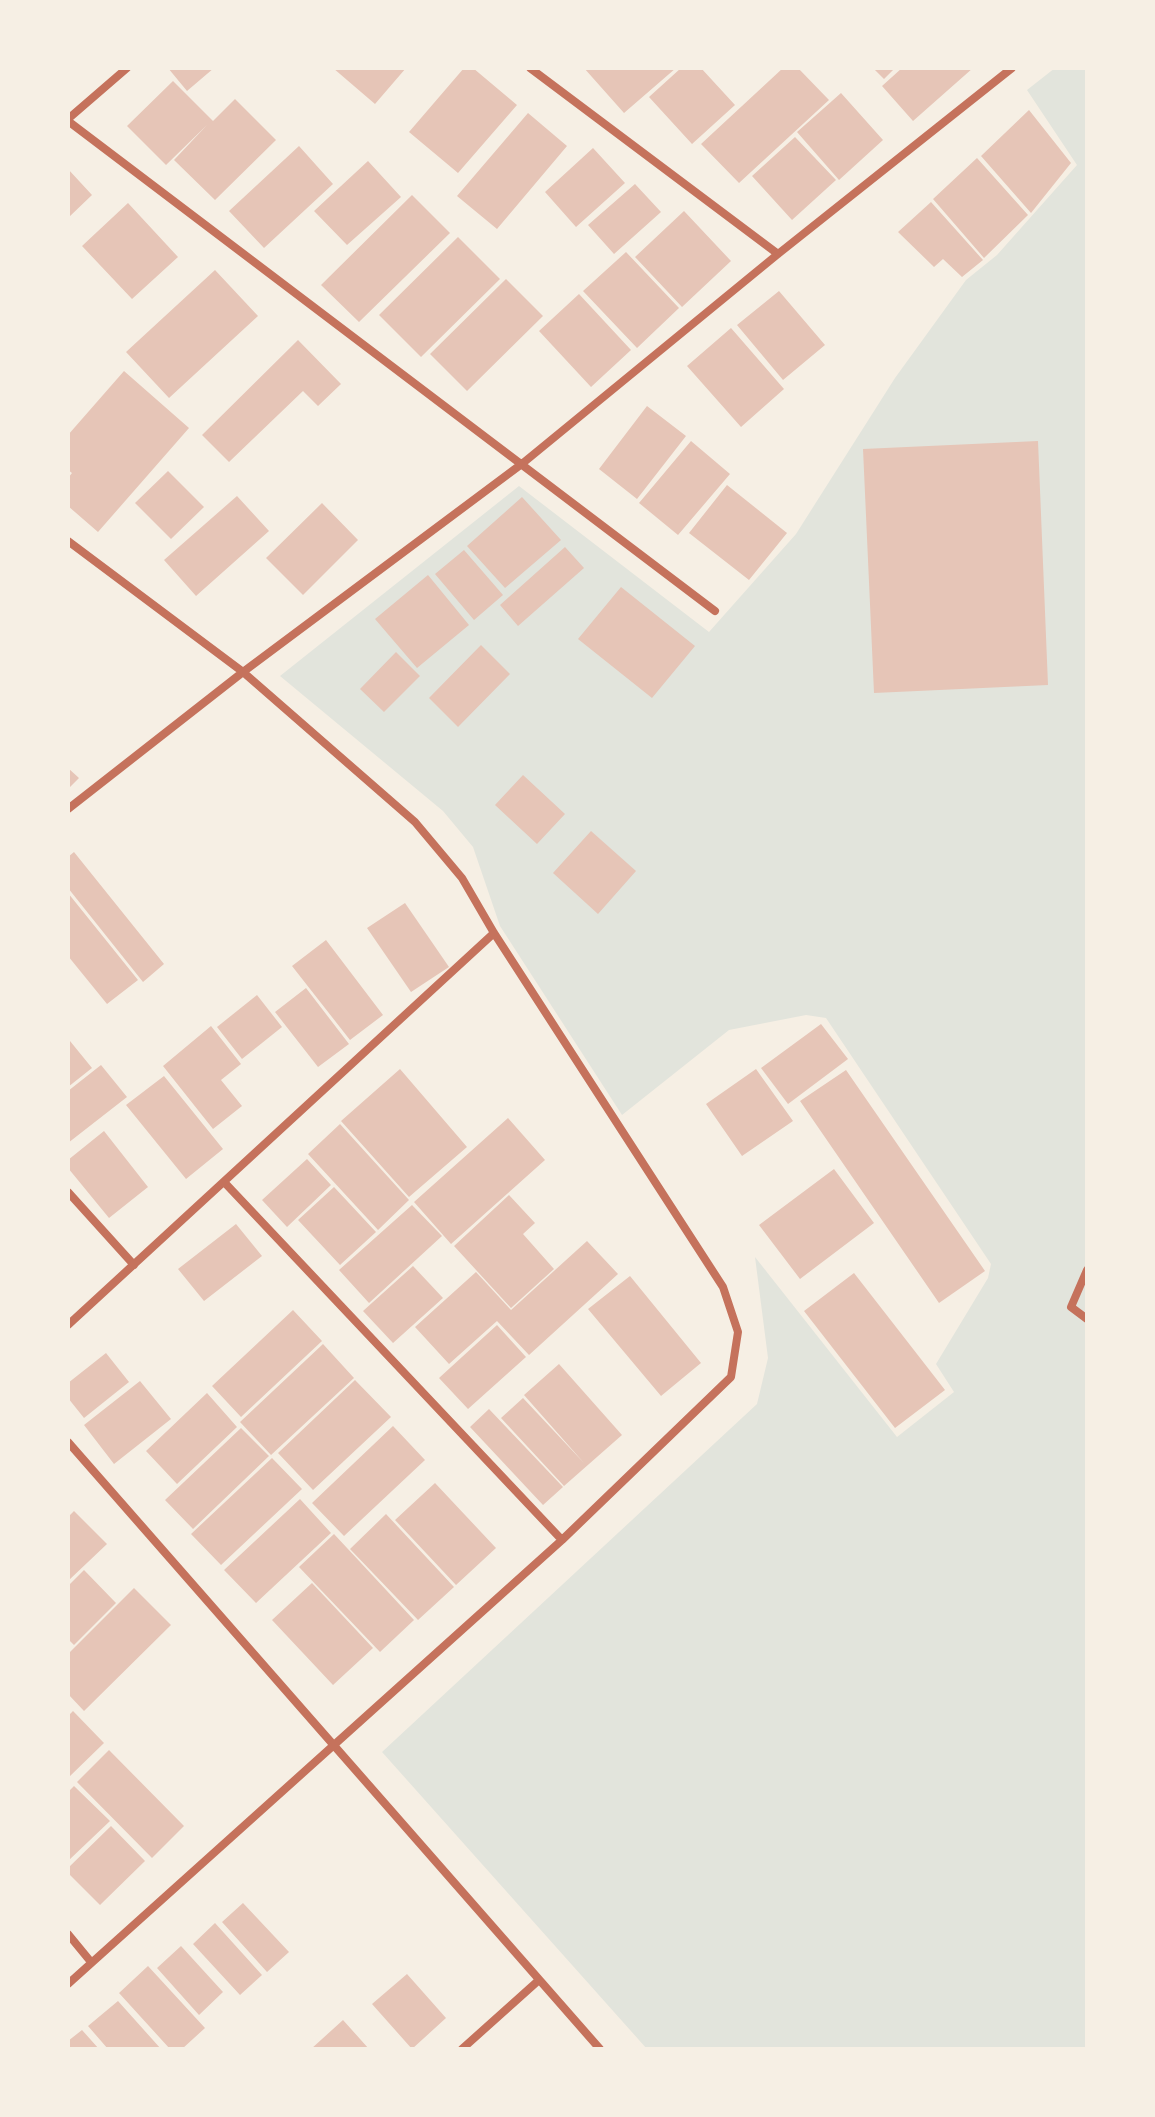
<!DOCTYPE html>
<html>
<head>
<meta charset="utf-8">
<style>
	body { margin:0 }
	#map { position:relative; width:1155px; height:2117px; overflow:hidden; background:#f6efe4; font-family:"Alegreya Sans",sans-serif }
	canvas { display:block }
	.frame { position:absolute; inset:0; border:70px solid #f6efe4; pointer-events:none }
</style>
</head>
<body>
<div id="map">
<canvas width="1155" height="2117"></canvas>
<div class="frame"></div>
</div>
<script>
const c = document.querySelector('canvas').getContext('2d');
c.lineJoin = 'round';
function fillPath(path, color) {
  c.fillStyle = color;
  c.fill(path, 'evenodd');
}
function toPath(rows) {
  const path = new Path2D();
  for (const r of rows) {
    path.moveTo(r[0], r[1]);
    for (let i = 2; i < r.length; i += 2) path.lineTo(r[i], r[i + 1]);
  }
  return path;
}
function stroke(path, color, width, dash) {
  c.strokeStyle = color;
  c.lineWidth = width;
  c.lineCap = dash ? 'butt' : 'round';
  c.setLineDash(dash || []);
  c.stroke(path);
}
const green = toPath([
	[1055,68,1087,68,1087,2049,647,2049,382,1752,757,1404,768,1358,755,1257,897,1437,954,1392,936,1364,988,1278,991,1264,826,1018,806,1015,729,1030,622,1115,500,926,473,847,443,811,280,676,519,486,709,632,796,534,895,378,966,280,997,255,1077,165,1027,90]
]);
const building = toPath([
	[168,68,214,68,187,91],
	[333,68,406,68,375,104],
	[464,68,473,68,517,105,458,173,409,132],
	[584,68,676,68,624,113],
	[681,68,701,68,735,105,692,144,649,97],
	[783,68,798,68,829,100,739,183,701,144],
	[873,68,895,68,884,79],
	[902,68,973,68,913,121,882,86],
	[173,81,213,121,235,99,276,140,215,200,174,160,207,125,166,165,127,126],
	[841,93,883,140,839,180,797,132],
	[1029,110,1071,163,1031,213,981,156],
	[528,113,567,146,497,229,457,196],
	[795,137,836,180,792,220,752,176],
	[299,146,333,184,264,248,229,211],
	[593,148,625,183,576,227,545,192],
	[977,158,1028,215,984,258,933,199],
	[368,161,401,197,347,245,314,211],
	[68,169,92,195,68,218],
	[635,184,661,212,614,254,588,225],
	[412,195,450,233,359,322,321,285],
	[931,202,983,260,962,277,943,259,934,267,898,232],
	[128,203,178,257,132,299,82,246],
	[684,211,731,261,682,307,635,257],
	[458,237,500,279,421,357,379,315],
	[626,252,679,308,637,348,583,291],
	[215,270,258,316,169,398,126,352],
	[506,279,543,316,467,391,430,354],
	[779,291,825,345,783,380,737,325],
	[579,294,631,350,591,387,539,331],
	[731,328,784,389,741,427,687,366],
	[298,340,341,384,318,406,303,391,229,462,202,435],
	[124,371,189,428,98,532,68,506,68,478,72,473,68,470,68,435],
	[647,406,686,436,637,499,599,469],
	[691,441,730,474,678,535,639,503],
	[1038,441,1048,685,874,693,863,449],
	[168,471,204,507,171,539,135,503],
	[727,485,787,533,749,580,689,533],
	[237,496,269,531,196,596,164,560],
	[522,497,561,540,505,588,467,546],
	[322,503,358,540,303,595,266,558],
	[565,547,584,568,518,626,500,605],
	[464,550,503,595,474,620,435,574],
	[428,575,469,625,417,668,375,619],
	[621,587,695,646,652,698,578,639],
	[481,645,510,674,458,727,429,698],
	[396,652,420,676,384,712,360,689],
	[68,768,79,778,68,789],
	[523,775,565,814,537,844,495,805],
	[591,831,636,871,598,914,553,873],
	[74,852,164,964,143,982,68,888,68,857],
	[68,893,138,980,107,1004,68,956],
	[405,903,449,967,411,992,367,928],
	[326,940,383,1015,350,1040,292,966],
	[306,988,349,1044,318,1067,275,1012],
	[257,995,282,1027,242,1059,217,1027],
	[821,1024,848,1059,788,1104,761,1068],
	[211,1026,241,1064,221,1080,242,1106,213,1129,163,1066],
	[70,1041,92,1068,68,1087,68,1043],
	[101,1065,127,1097,68,1143,68,1091],
	[400,1069,467,1147,409,1197,341,1121],
	[756,1069,793,1121,742,1156,706,1104],
	[846,1070,985,1271,939,1303,800,1101],
	[164,1076,223,1149,186,1179,126,1105],
	[508,1118,545,1160,451,1244,414,1202],
	[340,1124,409,1200,378,1230,308,1154],
	[104,1131,148,1187,109,1218,68,1168,68,1160],
	[307,1159,331,1185,287,1227,262,1200],
	[834,1169,874,1223,800,1279,759,1225],
	[334,1187,376,1232,340,1265,298,1220],
	[509,1195,535,1223,523,1234,554,1269,511,1308,454,1246],
	[412,1205,442,1236,369,1303,339,1270],
	[236,1224,262,1256,204,1301,178,1269],
	[587,1241,618,1274,529,1355,497,1321,449,1364,415,1327,476,1272,511,1310],
	[413,1266,443,1298,393,1343,363,1311],
	[854,1273,945,1390,895,1428,804,1311],
	[630,1276,701,1363,661,1396,588,1309],
	[293,1310,322,1341,241,1417,212,1386],
	[497,1325,526,1357,468,1409,439,1378],
	[323,1344,354,1378,271,1455,240,1422],
	[106,1353,129,1382,84,1418,68,1398,68,1383],
	[559,1364,622,1435,564,1486,501,1418,523,1398,584,1463,524,1395],
	[355,1380,391,1417,313,1490,278,1453],
	[140,1381,171,1419,114,1464,84,1425],
	[207,1393,237,1427,177,1484,146,1451],
	[489,1409,563,1487,543,1505,470,1427],
	[393,1426,425,1460,344,1536,312,1503],
	[241,1428,269,1456,193,1529,165,1500],
	[272,1458,302,1489,221,1565,191,1534],
	[435,1483,496,1548,456,1585,395,1520],
	[300,1499,331,1533,256,1603,224,1570],
	[74,1511,107,1544,68,1581,68,1517],
	[386,1514,454,1587,418,1620,350,1549],
	[334,1534,414,1620,380,1652,299,1567],
	[84,1570,116,1603,74,1645,68,1639,68,1586],
	[312,1583,373,1648,333,1685,272,1620],
	[134,1588,171,1625,84,1711,68,1694,68,1654],
	[73,1711,104,1743,68,1778,68,1716],
	[109,1750,184,1826,152,1858,77,1782],
	[74,1786,110,1821,68,1861,68,1792],
	[111,1826,145,1861,100,1905,68,1873,68,1868],
	[243,1903,289,1952,267,1972,222,1922],
	[215,1923,262,1975,240,1995,193,1944],
	[181,1946,223,1992,199,2015,157,1968],
	[148,1966,205,2028,182,2049,170,2049,119,1993],
	[407,1974,446,2018,412,2049,372,2004],
	[118,2001,161,2049,108,2049,88,2026],
	[343,2020,369,2049,311,2049],
	[82,2030,99,2049,68,2049,68,2041]
]);
const minor = toPath([
	[530,68,778,254],
	[68,119,127,68],
	[68,121,715,611],
	[68,541,243,672,415,822,462,878,494,933,723,1287,738,1332,731,1377,562,1540,68,1984],
	[68,809,243,672,523,463,778,254,1012,68],
	[225,1183,562,1540],
	[68,1192,134,1265],
	[1087,1270,1071,1307,1087,1319],
	[68,1325,494,933],
	[68,1442,600,2049],
	[68,1934,91,1962],
	[462,2049,539,1980]
]);
fillPath(green, '#e2e4dc');
fillPath(building, '#e6c5b7');
stroke(minor, '#c5725c', 8);
</script>
</body>
</html>
